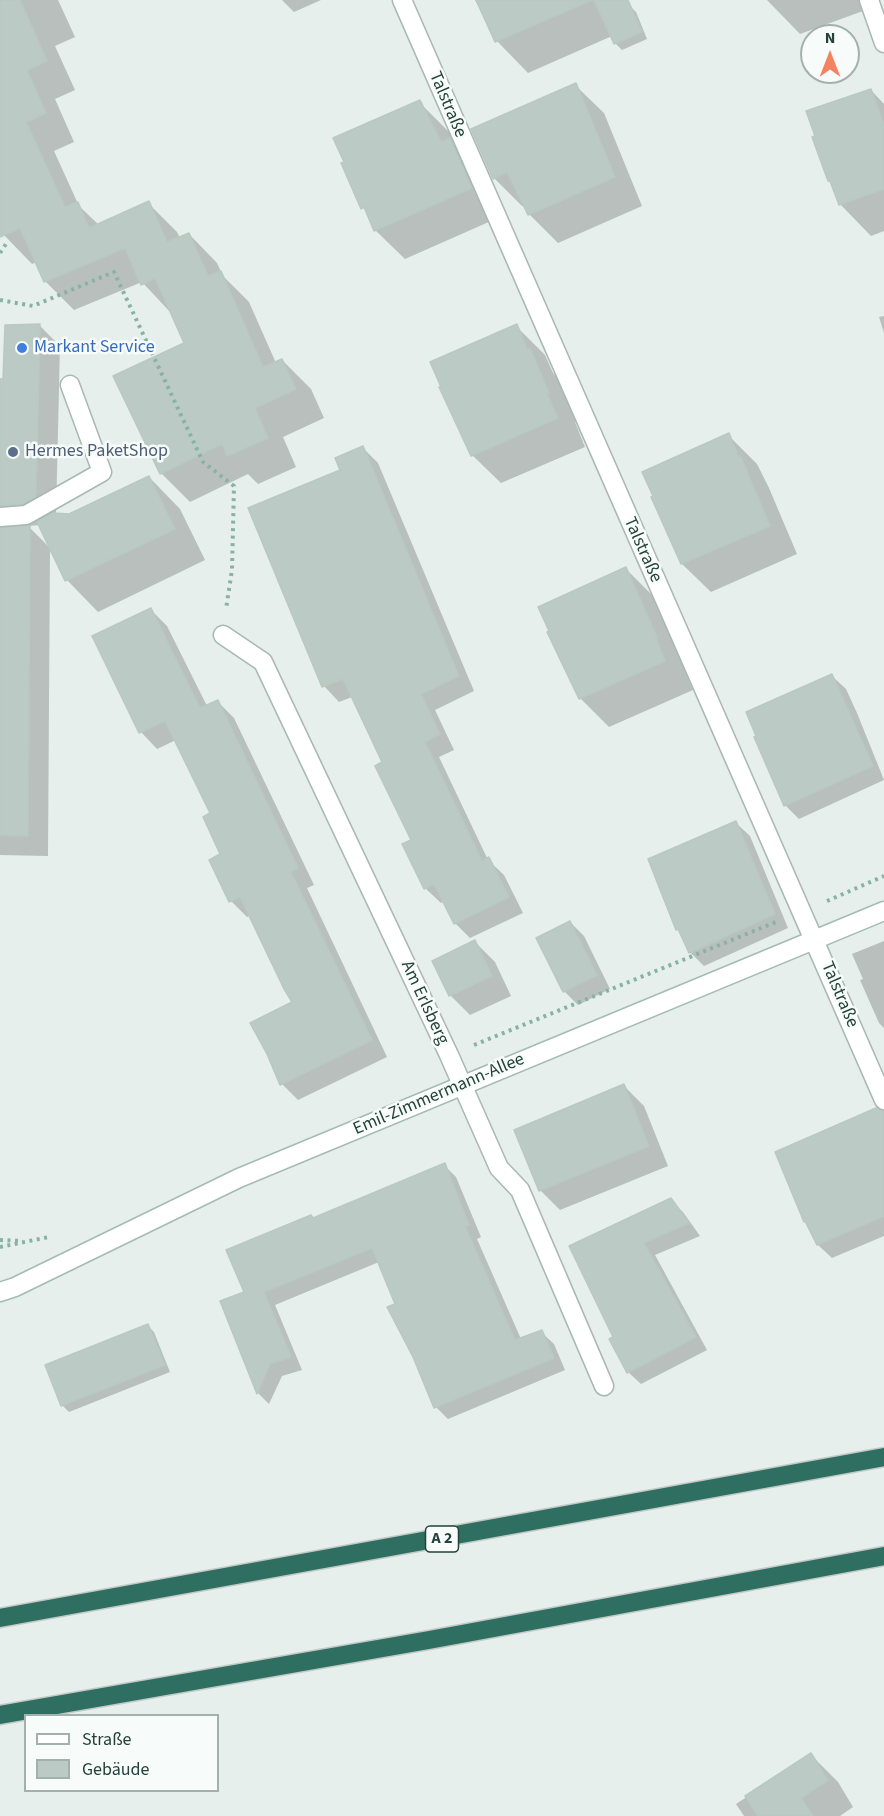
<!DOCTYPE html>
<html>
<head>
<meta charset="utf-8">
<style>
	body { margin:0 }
	#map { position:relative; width:884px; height:1816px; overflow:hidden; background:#e6efeb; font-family:"Source Sans 3",sans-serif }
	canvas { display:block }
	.legend { position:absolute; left:24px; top:1714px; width:195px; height:78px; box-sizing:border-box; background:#f7fbf9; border:2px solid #a3b1ad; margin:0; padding:8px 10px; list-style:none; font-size:18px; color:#24423a }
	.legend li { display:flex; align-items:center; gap:12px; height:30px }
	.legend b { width:30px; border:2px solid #a3b1ad }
	.north { position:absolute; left:800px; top:24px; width:60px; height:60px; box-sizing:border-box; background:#f7fbf9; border:2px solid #a3b1ad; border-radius:50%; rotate:0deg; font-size:16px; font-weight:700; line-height:24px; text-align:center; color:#24423a }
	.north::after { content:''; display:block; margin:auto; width:21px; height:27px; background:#f4845f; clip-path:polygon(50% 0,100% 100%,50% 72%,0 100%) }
</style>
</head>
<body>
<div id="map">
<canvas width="884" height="1816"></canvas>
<ul class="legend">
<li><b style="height:8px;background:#fff"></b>Straße</li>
<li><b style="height:16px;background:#bbcac4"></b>Gebäude</li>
</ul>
<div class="north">N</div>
</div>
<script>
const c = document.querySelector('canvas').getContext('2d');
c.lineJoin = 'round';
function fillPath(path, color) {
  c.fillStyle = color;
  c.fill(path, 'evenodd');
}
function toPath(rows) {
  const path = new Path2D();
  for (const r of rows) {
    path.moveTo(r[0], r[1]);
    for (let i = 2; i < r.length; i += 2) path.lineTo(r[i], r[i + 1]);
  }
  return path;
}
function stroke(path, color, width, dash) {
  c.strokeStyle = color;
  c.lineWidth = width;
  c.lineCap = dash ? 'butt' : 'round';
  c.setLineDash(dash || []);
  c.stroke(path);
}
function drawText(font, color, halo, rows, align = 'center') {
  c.font = font + ' "Source Sans 3",sans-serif';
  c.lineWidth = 5;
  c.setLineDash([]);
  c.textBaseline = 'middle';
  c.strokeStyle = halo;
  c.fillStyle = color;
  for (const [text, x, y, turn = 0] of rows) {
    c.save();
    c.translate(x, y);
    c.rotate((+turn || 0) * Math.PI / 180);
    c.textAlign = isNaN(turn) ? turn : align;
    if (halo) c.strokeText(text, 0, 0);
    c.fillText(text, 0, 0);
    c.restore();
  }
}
const shadow = toPath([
	[0,0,58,0,75,37,55,46,75,90,55,99,74,142,54,151,79,206,99,225,148,203,177,232,180,238,189,234,217,263,223,276,249,302,276,363,282,360,311,389,324,418,283,437,296,467,258,484,248,474,190,502,161,473,186,344,171,313,142,282,74,310,45,281,37,262,32,264,4,235,0,227],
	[282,0,321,0,294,12],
	[475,0,604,0,629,5,636,12,647,39,622,50,615,43,612,36,528,73,497,41],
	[767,0,859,0,863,11,800,34],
	[575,85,604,113,642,206,558,243,529,214,525,205,522,206,494,178],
	[871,90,884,104,884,231,871,236,840,204,833,185,829,180],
	[419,102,449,132,500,217,405,259,375,230,368,213,363,208],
	[884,316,884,333,879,317],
	[39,325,60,346,56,515,70,515,149,477,180,509,205,560,98,612,67,580,40,525,28,526,50,548,48,856,0,855,0,381,5,381],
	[516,326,545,355,553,373,558,378,577,422,575,422,585,447,501,483,472,455],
	[728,435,757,464,769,488,797,554,711,592,682,564,653,498],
	[363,448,378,463,474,691,435,710,454,750,439,757,488,860,504,875,523,913,470,938,455,923,444,901,441,903,425,888,413,841,384,763,352,697,339,702,324,686,250,509,342,471],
	[626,569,655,598,685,666,683,666,693,690,609,727,580,698],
	[151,610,167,626,207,706,217,701,234,718,314,885,307,888,387,1057,298,1100,282,1084,294,1003,249,916,247,917,231,901,212,814,176,740,157,749,141,732,94,637],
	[832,676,846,689,857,713,884,780,799,819,786,806,756,738],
	[736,823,750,836,788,928,704,966,690,952,678,929],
	[570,922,584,936,610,989,578,1005,564,991],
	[884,941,884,1028,879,1023,860,980,863,979,852,954],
	[475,942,495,962,511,996,470,1015,450,995],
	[624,1086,644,1106,668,1166,560,1210,540,1190],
	[884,1148,884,1236,832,1258,818,1245,809,1226,805,1221,777,1153],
	[444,1165,456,1177,481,1237,477,1239,521,1339,541,1332,554,1344,565,1370,448,1419,436,1407,379,1262,275,1305,302,1370,282,1376,269,1404,258,1393,222,1302,245,1293,314,1219],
	[670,1200,683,1212,700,1236,655,1255,707,1350,641,1384,628,1372,615,1337,571,1247],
	[148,1326,154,1332,170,1372,69,1412,62,1405],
	[811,1755,838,1782,853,1807,840,1816,744,1816,736,1804]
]);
const building = toPath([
	[0,0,20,0,47,61,27,70,46,113,26,122,65,207,78,202,89,228,149,201,167,242,189,233,208,276,221,271,263,367,282,359,296,389,255,408,268,438,227,456,222,444,160,474,113,376,184,343,155,278,141,285,125,248,44,282,20,228,0,237,0,0],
	[476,0,592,0,495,42,476,0],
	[594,0,628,0,642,32,614,44,594,0],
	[576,83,615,177,528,215,507,172,493,179,471,129,576,83],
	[871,89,884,125,884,189,839,205,830,181,828,181,812,137,815,136,806,111,871,89],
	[420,100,441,142,450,138,472,188,374,231,364,207,361,209,341,163,344,162,333,138,420,100],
	[40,324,36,496,23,504,0,506,0,379,3,379,5,325,40,324],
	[517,324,527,349,530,348,549,393,547,394,558,418,471,456,439,387,441,387,430,362,517,324],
	[729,433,739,458,741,457,770,526,681,564,651,497,653,496,642,472,729,433],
	[363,446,459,676,421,694,440,734,425,742,482,861,489,857,509,897,454,924,434,884,424,889,402,844,411,840,375,766,382,762,343,679,322,687,248,508,340,470,335,458,363,446],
	[149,476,175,529,65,581,37,522,53,513,69,514,149,476],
	[30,525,28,836,0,835,0,528,30,525],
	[626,567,657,637,656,638,665,661,579,699,547,632,549,631,538,607,626,567],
	[151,608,200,708,218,700,298,868,291,872,372,1040,280,1085,267,1054,250,1023,292,1002,284,989,240,897,229,902,209,860,220,854,203,817,210,813,165,721,139,733,92,636,151,608],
	[832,674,873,766,784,806,754,737,756,736,746,712,832,674],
	[736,821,775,914,689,953,678,929,676,930,648,859,736,821],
	[570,921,597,975,563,992,536,938,570,921],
	[475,940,492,976,449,996,432,961,475,940],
	[624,1084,649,1146,539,1191,514,1130,624,1084],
	[876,1108,884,1111,884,1216,817,1245,805,1221,804,1222,775,1152,876,1108],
	[445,1163,469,1225,465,1226,515,1340,542,1330,554,1358,434,1408,413,1357,387,1307,395,1304,372,1248,264,1292,291,1357,270,1364,257,1394,220,1301,244,1292,226,1250,311,1215,313,1218,445,1163],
	[671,1198,689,1223,644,1243,696,1337,627,1373,609,1339,613,1337,569,1246,671,1198],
	[148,1324,165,1365,61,1406,45,1365,148,1324],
	[811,1753,828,1780,801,1798,813,1816,758,1816,745,1796,811,1753]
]);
const path = toPath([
	[0,253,6,244],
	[0,300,33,306,114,272,203,462,234,486,232,570,226,609],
	[827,901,884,876],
	[474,1045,776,922],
	[0,1240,22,1241],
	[0,1247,49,1237]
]);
const service = toPath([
	[0,517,26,515,102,472,70,385]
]);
const minor = toPath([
	[402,0,884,1100],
	[869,0,884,43],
	[223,635,263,662,449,1055,499,1168,520,1190,604,1386]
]);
const secondary = toPath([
	[0,1292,15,1287,239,1178,884,911]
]);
const motorway = toPath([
	[0,1618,884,1457],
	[0,1715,429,1640,884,1556]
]);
const markers = [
	[22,348,6,"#3f7fe0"],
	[13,452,6,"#5c6f8a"]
];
const shields = [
	[442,1539,33]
];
const shieldNames = [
	["A 2",442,1539]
];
const streetNames = [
	["Talstraße",447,105,67],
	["Talstraße",642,550,66],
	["Talstraße",839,995,67],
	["Am Erlsberg",424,1003,65],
	["Emil-Zimmermann-Allee",439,1095,-23]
];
const shopNames = [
	["Markant Service",34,348]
];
const serviceNames = [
	["Hermes PaketShop",25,452]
];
fillPath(shadow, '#0003');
fillPath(building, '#bbcac4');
stroke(building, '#b8c9c2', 1.5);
stroke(service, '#a8b8b2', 21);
stroke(minor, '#a8b8b2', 21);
stroke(secondary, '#a4bbb3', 21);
stroke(motorway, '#c2cac8', 21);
stroke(path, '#86b3a5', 4, [3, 4.5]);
stroke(service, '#fff', 18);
stroke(minor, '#fff', 18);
stroke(secondary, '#fff', 18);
stroke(motorway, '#2f6f62', 18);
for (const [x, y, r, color] of markers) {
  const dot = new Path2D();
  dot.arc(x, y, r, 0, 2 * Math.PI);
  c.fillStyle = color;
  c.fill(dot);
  stroke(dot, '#f7fbf9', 2);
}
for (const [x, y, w] of shields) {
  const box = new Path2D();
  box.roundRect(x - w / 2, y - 13, w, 26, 4.5);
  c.fillStyle = '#f7fbf9';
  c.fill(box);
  stroke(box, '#24423a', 1.5);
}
drawText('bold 16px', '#24423a', null, shieldNames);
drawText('18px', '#24423a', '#f7fbf9', streetNames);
drawText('18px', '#366cbe', '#f7fbf9', shopNames, 'left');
drawText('18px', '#4e5e75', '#f7fbf9', serviceNames, 'left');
</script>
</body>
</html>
